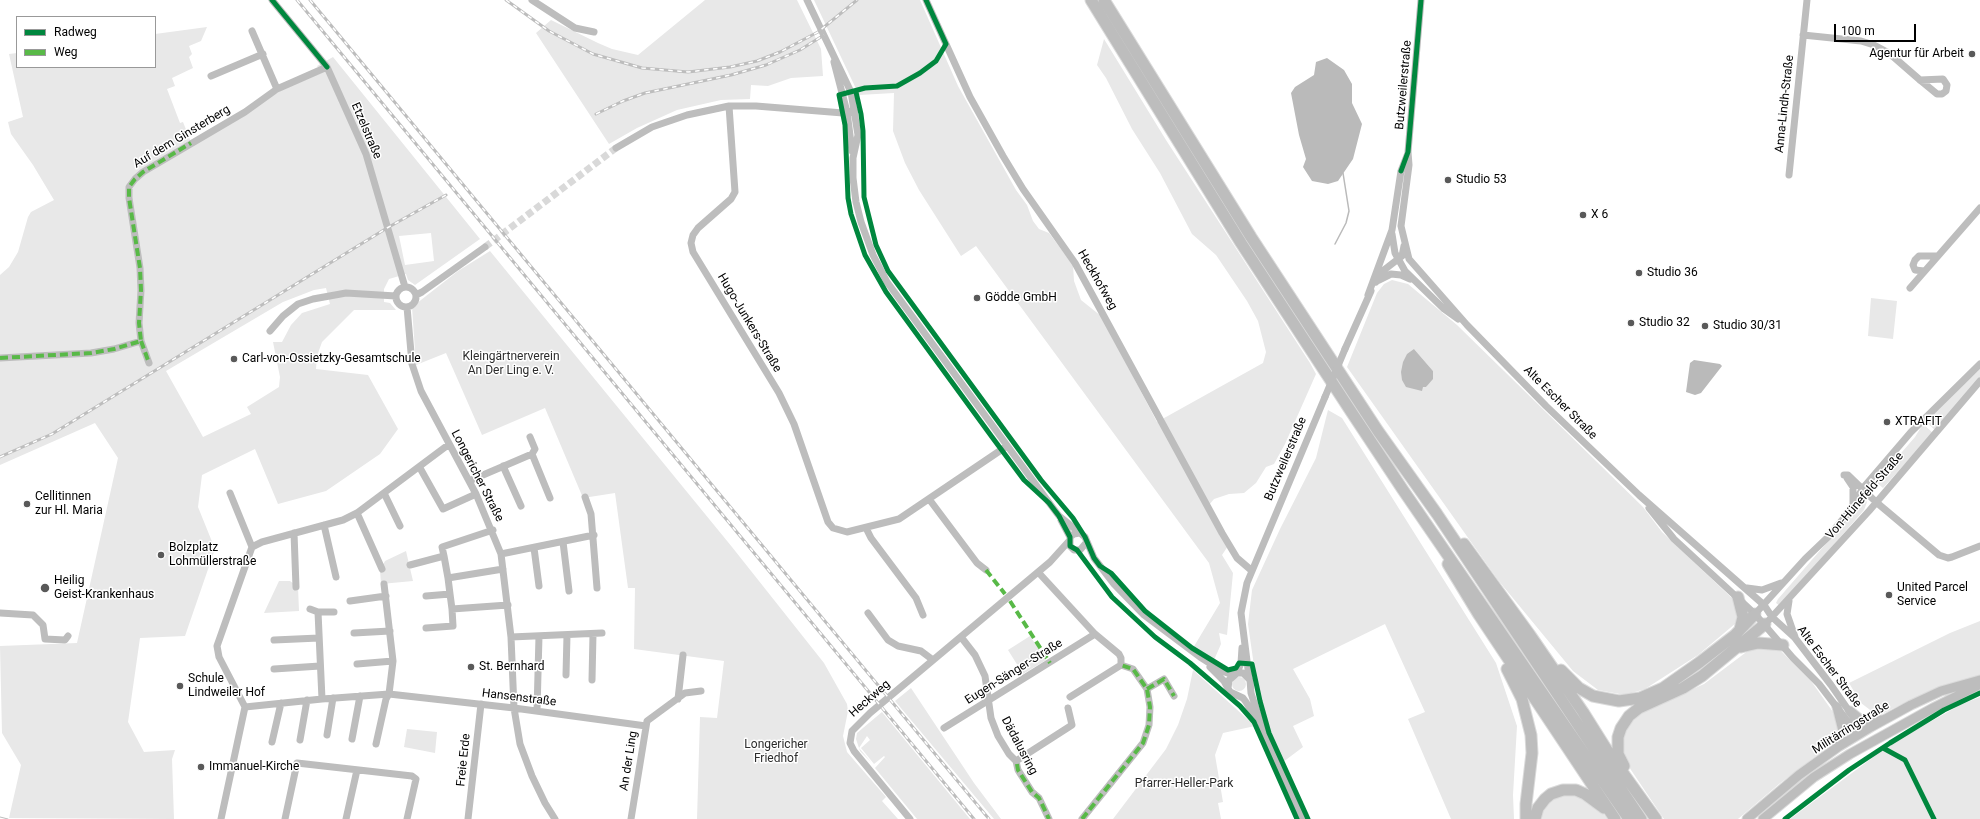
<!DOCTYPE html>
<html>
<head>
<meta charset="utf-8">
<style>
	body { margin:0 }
	#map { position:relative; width:1980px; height:819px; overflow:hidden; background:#fff; font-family:Roboto,sans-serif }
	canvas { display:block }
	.legend { position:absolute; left:16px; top:16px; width:140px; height:52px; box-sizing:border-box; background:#fff; border:1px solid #999; margin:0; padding:5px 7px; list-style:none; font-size:12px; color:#000 }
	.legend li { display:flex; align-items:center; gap:8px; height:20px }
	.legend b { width:20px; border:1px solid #999 }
	.scale { position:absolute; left:1834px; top:24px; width:82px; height:18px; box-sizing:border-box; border:2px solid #000; border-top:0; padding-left:5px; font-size:12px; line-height:14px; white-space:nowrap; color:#000; -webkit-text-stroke:3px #fff; paint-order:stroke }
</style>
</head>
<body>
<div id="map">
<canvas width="1980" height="819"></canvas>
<ul class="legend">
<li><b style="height:5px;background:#00873e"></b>Radweg</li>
<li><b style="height:5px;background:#58b947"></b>Weg</li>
</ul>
<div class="scale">100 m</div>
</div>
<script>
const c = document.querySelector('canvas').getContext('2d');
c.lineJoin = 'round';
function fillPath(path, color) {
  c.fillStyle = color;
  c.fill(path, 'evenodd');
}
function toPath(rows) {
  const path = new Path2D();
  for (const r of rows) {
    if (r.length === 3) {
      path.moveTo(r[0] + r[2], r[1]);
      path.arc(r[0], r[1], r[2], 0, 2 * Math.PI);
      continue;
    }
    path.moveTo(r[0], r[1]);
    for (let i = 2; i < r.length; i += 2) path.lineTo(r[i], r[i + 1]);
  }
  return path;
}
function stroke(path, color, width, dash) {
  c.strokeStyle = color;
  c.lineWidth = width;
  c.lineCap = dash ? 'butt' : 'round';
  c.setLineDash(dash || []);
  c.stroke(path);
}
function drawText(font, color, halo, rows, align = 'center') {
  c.font = font + ' Roboto,sans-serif';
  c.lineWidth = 3;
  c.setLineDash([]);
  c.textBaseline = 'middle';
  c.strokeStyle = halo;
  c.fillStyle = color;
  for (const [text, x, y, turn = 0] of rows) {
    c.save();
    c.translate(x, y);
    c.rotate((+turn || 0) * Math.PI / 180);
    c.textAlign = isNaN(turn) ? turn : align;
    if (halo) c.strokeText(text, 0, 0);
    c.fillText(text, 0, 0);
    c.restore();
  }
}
const green = toPath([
	[705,0,797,0,821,49,823,76,791,78,768,86,751,85,750,99,721,100,677,110,637,128,609,144,536,33,551,20,598,43,612,49,638,55],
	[814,0,920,0,958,86,1016,190,1027,205,1033,221,1039,229,1049,233,1073,265,1074,281,1081,300,1101,316,1157,422,1263,363,1266,352,1258,321,1247,301,1216,255,1192,234,1160,173,1132,129,1106,78,1097,65,1104,39,1166,140,1310,363,1316,374,1285,444,1274,464,1266,467,1256,483,1244,493,1229,494,1214,499,1209,505,1230,543,1222,555,1233,573,1227,635,1219,633,1221,644,1214,660,1193,648,1220,603,1209,563,976,246,961,256,919,190,905,163,893,131,894,93,859,95],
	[207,27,201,41,189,46,192,54,189,57,193,68,172,78,175,86,167,89,180,123,183,122,191,142,319,69,317,66,333,57,480,239,415,285,408,280,406,274,389,279,384,289,384,302,390,303,396,310,354,310,322,342,317,356,316,369,368,375,398,429,380,454,326,491,278,504,255,449,202,475,198,507,215,549,185,636,140,638,128,722,144,752,175,750,172,759,174,819,9,818,21,765,2,733,0,646,77,643,118,458,95,423,0,465,0,275,9,267,18,252,28,217,31,212,54,200,33,165,11,134,8,122,23,117,9,54,17,53,17,67,155,67,155,34],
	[431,233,434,261,405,265,399,236],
	[326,288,330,304,302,313,291,325,282,342,273,342,280,377,279,387,247,407,251,414,203,437,166,371,283,302,314,290],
	[490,251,732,547,824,663,847,704,848,711,843,736,847,752,886,797,882,801,898,819,697,819,700,717,717,718,724,661,634,649,635,588,628,588,615,493,583,498,545,408,482,435,446,353,416,365,412,307,458,271],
	[1392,280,1408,284,1457,325,1643,507,1662,532,1734,600,1738,613,1736,623,1698,655,1645,689,1625,695,1598,690,1573,671,1498,580,1347,367,1377,293,1384,284],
	[1414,349,1433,371,1426,387,1423,387],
	[1871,298,1897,301,1893,339,1868,336],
	[1980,369,1980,377,1935,430,1925,421],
	[1328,410,1342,418,1496,663,1517,726,1513,795,1514,819,1451,819,1408,719,1425,712,1385,624,1293,669,1310,699,1314,716,1293,726,1303,747,1283,762,1268,725,1255,673,1248,624,1252,590,1280,529,1316,458],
	[1923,424,1933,433,1883,488,1876,482,1915,437],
	[1863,498,1867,502,1864,510,1780,606,1776,603,1778,599,1843,524],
	[406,551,413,581,381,584,380,570,385,561],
	[279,581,290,581,298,587,299,611,264,613],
	[1980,621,1980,676,1931,690,1878,716,1861,703,1849,683,1950,633],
	[1030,636,1046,660,1023,674,1008,650],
	[1753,647,1779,649,1811,681,1838,719,1840,726,1836,741,1779,784,1738,819,1664,819,1629,767,1623,750,1624,734,1630,723,1644,711,1704,684],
	[1193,670,1255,726,1223,733,1215,755,1223,802,1218,803,1221,819,1113,819,1166,749,1178,725,1187,699],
	[1239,684,7],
	[911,688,974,783,1001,819,994,819,895,701],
	[1980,697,1980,819,1790,819,1891,744,1960,705],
	[882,712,905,740,970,819,917,819,875,768,885,757,884,756,874,764,861,748,870,740,867,736,859,748,871,762,860,751,856,739,857,733],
	[407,729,437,732,435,753,404,747],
	[1574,793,1600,810,1608,819,1538,819,1539,813,1552,797]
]);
const water = toPath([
	[1327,58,1344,70,1352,84,1352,103,1362,124,1353,159,1338,181,1328,184,1312,181,1303,167,1306,159,1299,135,1291,93,1295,87,1314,75,1316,62],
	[1414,349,1433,371,1433,379,1426,387,1423,387,1422,391,1406,387,1402,380,1401,372,1403,362,1407,354],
	[1694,360,1720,364,1722,366,1701,393,1695,395,1686,392,1690,363]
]);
const stream = toPath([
	[1335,244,1346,223,1349,211,1343,173]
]);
const minorTunnel = toPath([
	[485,247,616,148]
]);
const minor = toPath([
	[272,0,327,67,366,154,405,287],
	[532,0,575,28,594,32],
	[807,0,851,92,858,135,853,158,853,178,856,202,861,222,873,255,887,282,1053,508,1059,516,1085,537,1094,558,1114,584,1144,615,1200,657,1222,671,1233,675],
	[926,0,970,97,1003,156,1023,189,1075,263,1222,533,1237,558,1251,570],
	[1421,0,1408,152,1409,165,1401,226,1409,259,1467,325,1546,406,1639,495,1764,605,1772,617,1795,638,1831,685,1858,724,1858,735],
	[252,31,277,89],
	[1803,35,1861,41,1874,45,1889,53,1920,80,1937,94,1942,94,1946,91,1947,85,1943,79,1920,80],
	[834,62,847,112,852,151],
	[211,76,263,54],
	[729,106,735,192,731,199,698,228,693,235,691,243,693,252,779,393,794,424,828,522,833,528,847,532,899,519,1007,446],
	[616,148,652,127,687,115,729,106,756,106,843,113,855,111],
	[1789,175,1807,0],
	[1392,234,1395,253,1405,271,1444,309,1458,319],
	[1924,271,1915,270,1913,265,1915,260,1919,256,1937,256],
	[1379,280,1391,274,1401,275,1410,279],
	[1376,282,1384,270,1402,256,1404,246],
	[406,297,10],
	[1910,288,1980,208],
	[416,295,422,292,485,247],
	[1368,295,1392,230,1401,171,1408,153],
	[407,307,412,364,421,391,476,494,501,554,511,637,514,708,520,744,532,776,545,803,555,819],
	[270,331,283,316,298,304,313,299,346,293,396,296],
	[141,341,149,363],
	[1345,349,1371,291],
	[0,358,91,353,114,349,141,341,139,323,141,290,140,268,129,198,129,187,135,179,143,172,245,112,277,89,327,67],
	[530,437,535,449,532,454],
	[503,466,521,506],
	[420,468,443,509,476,494],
	[1844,475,1848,475,1876,502,1939,555,1948,558,1952,557,1980,546],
	[1847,478,1853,487,1853,504],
	[469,481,532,454,550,498],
	[384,493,400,526],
	[585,497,591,514,597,588],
	[929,499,977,563,986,570],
	[1649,508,1674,539,1755,614,1793,658,1819,684,1858,735],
	[357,513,382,569],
	[1061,520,1070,537],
	[324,525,336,577],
	[866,528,871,538,916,598,923,615],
	[294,533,296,587],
	[1079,533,1074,534,1070,537,1070,546,1074,550,1080,550,1086,543],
	[563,542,569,591],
	[252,547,262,542,343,520,357,513,448,445],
	[534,548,539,586],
	[501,554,594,535],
	[444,556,448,578],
	[410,565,444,556,442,547,493,530],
	[1038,572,1095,634,1119,654,1121,658,1121,665],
	[1747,588,1762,590,1781,583],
	[450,594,452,609],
	[426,596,450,594,448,578,503,569],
	[350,601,386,596],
	[1789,601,1787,614,1795,637],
	[310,609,318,612,334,612],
	[318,612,322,699],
	[0,613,33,615,43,625,45,639,65,640,68,636],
	[868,613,888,640,898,646,921,651,933,660],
	[1755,614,1805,559,1828,537,1848,513,1863,488,1911,432,1980,364],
	[1769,620,1869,511,1980,381],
	[426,628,453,626,452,609,508,605],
	[354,633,390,631],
	[511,637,602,633],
	[961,637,975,655,985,676,991,718,998,736,1009,754,1016,761,1018,770,1032,792,1039,798,1049,819],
	[274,640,319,638],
	[357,664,393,661],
	[1210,667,1224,681,1230,692,1243,698,1246,702,1256,719],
	[274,669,320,666],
	[1237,673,1241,663,1242,648],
	[566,675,567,635],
	[1249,677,1241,613,1247,583,1325,397],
	[592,680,593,634],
	[1228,688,1229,680,1237,673,1243,673,1250,680,1251,693,1263,730,1303,819],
	[1147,689,1164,679,1174,696],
	[1070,697,1121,665],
	[678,699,683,655],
	[245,707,322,699,389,694,514,708,646,726],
	[537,711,539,636],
	[944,728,1095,634],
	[327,735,333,698],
	[352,739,360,696],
	[300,740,307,700],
	[272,742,281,703],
	[376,744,386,699,389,694,393,661,384,584],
	[1016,761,1072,725,1068,708],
	[221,819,245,707,219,657,217,646,252,547,230,493],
	[285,819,297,763,412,776,416,779,407,819],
	[346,819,357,770],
	[468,819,481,704],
	[631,819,647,721,685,693,701,691],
	[910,819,854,751,850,743,852,731,870,713,1050,562,1069,541],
	[1082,819,1143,743,1149,725,1150,707,1147,689,1133,669,1121,665]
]);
const major = toPath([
	[1837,707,1843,731,1838,747],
	[1850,711,1861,720,1882,720],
	[1747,819,1799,775,1838,747,1871,727,1911,705,1941,691,1980,680],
	[1763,819,1814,777,1850,754,1933,708,1977,686]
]);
const highway = toPath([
	[1091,0,1241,243,1350,410,1403,490,1629,819],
	[1104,0,1251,237,1378,431,1437,514,1641,819],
	[1464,544,1530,635,1583,712,1610,755,1656,819],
	[1448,564,1479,615,1615,819],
	[1738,597,1743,617,1740,629],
	[1741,647,1758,643,1783,645],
	[1507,669,1522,699,1531,735,1532,753,1526,804,1526,819],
	[1561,670,1579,688,1593,696,1619,701,1640,698,1663,688,1700,662,1735,635,1755,614],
	[1624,766,1618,754,1618,737,1621,728,1629,716,1639,708,1683,688,1702,676,1765,624],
	[1535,819,1538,808,1545,799,1551,794,1563,790,1576,790,1585,794,1604,808]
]);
const tram = toPath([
	[0,817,8,819]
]);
const rail = toPath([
	[297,0,974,819],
	[310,0,989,819],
	[506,0,549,31,593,54,642,68,688,72,730,67,757,61,780,52,818,32,857,0],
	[596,114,623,101,645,93,731,75,766,65,800,50,824,35],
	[0,457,52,434,387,228,446,195]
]);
const minorBridge = toPath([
	[1325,397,1345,349]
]);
const quiet = toPath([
	[141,341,149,363],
	[0,358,91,353,114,349,141,341,139,323,141,290,140,268,129,198,129,187,135,179,143,172,191,143],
	[986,570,1005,594],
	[1010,601,1050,663],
	[1147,689,1164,679,1174,696],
	[1017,764,1018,770,1032,792,1039,798,1049,819],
	[1082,819,1143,743,1149,725,1150,707,1147,689,1133,669,1121,665]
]);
const cycleway = toPath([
	[272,0,327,67],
	[926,0,946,44,936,61,920,73,897,86,865,88,839,95,845,125,848,198,851,214,865,255,886,292,992,437,1024,480,1049,503,1059,516,1070,537,1070,546,1077,550,1112,597,1155,637,1190,663,1240,706,1254,722,1297,819],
	[856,92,861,114,863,131,864,197,876,245,888,271,1041,480,1073,518,1085,537,1094,558,1100,566,1111,573,1145,611,1192,648,1228,670,1236,668,1239,663,1252,664,1260,701,1269,733,1308,819],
	[1401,171,1408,152,1421,0],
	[1883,748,1905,760,1934,819],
	[1785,819,1849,770,1890,743,1944,710,1980,693]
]);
const markers = [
	[1972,54,4,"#595959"],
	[1448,180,4,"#595959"],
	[1583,215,4,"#595959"],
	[1639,273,4,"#595959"],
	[977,298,4,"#595959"],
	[1631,323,4,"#595959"],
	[1705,326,4,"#595959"],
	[234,359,4,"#595959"],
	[1887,422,4,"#595959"],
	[27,504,4,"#595959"],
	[161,555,4,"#595959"],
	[45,588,5,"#595959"],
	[1889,595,4,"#595959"],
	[471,667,4,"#595959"],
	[180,686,4,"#595959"],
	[201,767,4,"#595959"]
];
const poiNames = [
	["Agentur für Arbeit",1964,54,"right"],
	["Studio 53",1456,180],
	["X 6",1591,215],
	["Studio 36",1647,273],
	["Gödde GmbH",985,298],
	["Studio 32",1639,323],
	["Studio 30/31",1713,326],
	["Carl-von-Ossietzky-Gesamtschule",242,359],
	["XTRAFIT",1895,422],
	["Cellitinnen",35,497],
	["zur Hl. Maria",35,511],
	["Bolzplatz",169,548],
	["Lohmüllerstraße",169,562],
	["Heilig",54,581],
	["Geist-Krankenhaus",54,595],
	["United Parcel",1897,588],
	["Service",1897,602],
	["St. Bernhard",479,667],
	["Schule",188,679],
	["Lindweiler Hof",188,693],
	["Immanuel-Kirche",209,767]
];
const streetNames = [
	["Butzweilerstraße",1404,85,-85],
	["Anna-Lindh-Straße",1785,104,-84],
	["Etzelstraße",366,131,67],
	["Auf dem Ginsterberg",182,137,-31],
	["Heckhofweg",1097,280,60],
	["Hugo-Junkers-Straße",749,323,59],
	["Alte Escher Straße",1560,403,45],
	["Butzweilerstraße",1286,459,-67],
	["Longericher Straße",477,476,63],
	["Von-Hünefeld-Straße",1865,496,-49],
	["Alte Escher Straße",1829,667,53],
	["Eugen-Sänger-Straße",1014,672,-32],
	["Hansenstraße",519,698,7],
	["Heckweg",870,699,-41],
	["Militärringstraße",1851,728,-32],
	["Dädalusring",1019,746,62],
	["Freie Erde",464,760,-84],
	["An der Ling",629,761,-81]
];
const parkNames = [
	["Kleingärtnerverein",511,357],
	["An Der Ling e. V.",511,371],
	["Longericher",776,745],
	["Friedhof",776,759],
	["Pfarrer-Heller-Park",1184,784]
];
fillPath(green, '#e8e8e8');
fillPath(water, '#bababa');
stroke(stream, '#bababa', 1.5);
stroke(minorTunnel, '#d9d9d9', 7, [7, 3.5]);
stroke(major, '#dbdbdb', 11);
stroke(highway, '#dbdbdb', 13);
stroke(minor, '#bdbdbd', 7);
stroke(major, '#bdbdbd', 9);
stroke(highway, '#bdbdbd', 11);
stroke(tram, '#bdbdbd', 1);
stroke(rail, '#bdbdbd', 3);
stroke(rail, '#fff', 1.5, [4.5]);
stroke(minorBridge, '#bdbdbd', 7);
stroke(quiet, '#58b947', 4, [8, 4]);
stroke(cycleway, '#00873e', 5);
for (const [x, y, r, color] of markers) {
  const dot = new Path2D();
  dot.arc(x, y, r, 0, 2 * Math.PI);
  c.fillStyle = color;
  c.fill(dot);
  stroke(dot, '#fff', 1.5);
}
drawText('12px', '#000', '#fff', poiNames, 'left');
drawText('12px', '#000', '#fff', streetNames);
drawText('12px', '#2c2c2c', '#fff', parkNames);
</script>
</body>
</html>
